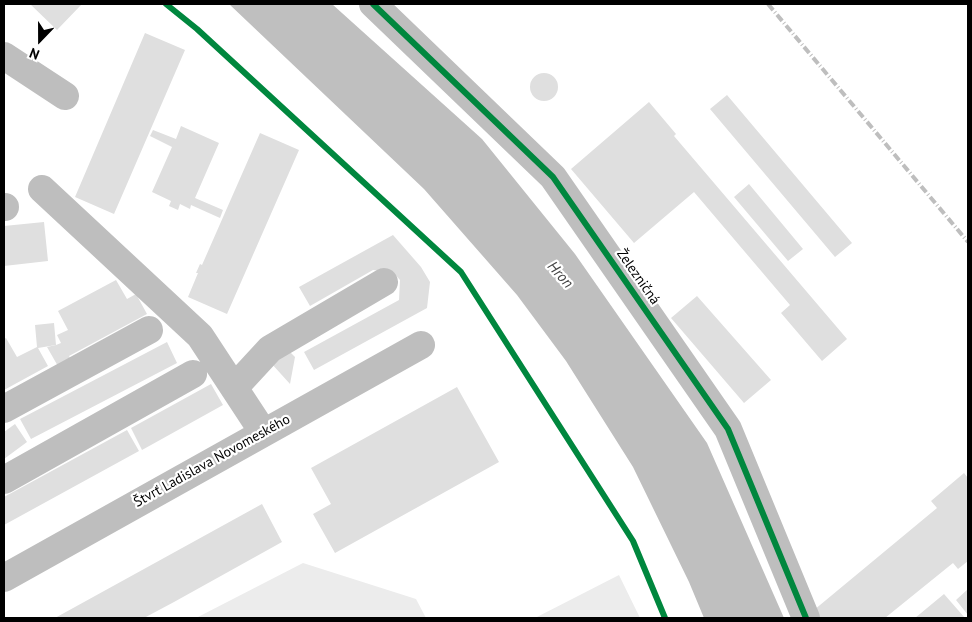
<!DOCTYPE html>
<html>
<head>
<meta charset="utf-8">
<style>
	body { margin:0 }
	#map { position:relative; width:972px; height:622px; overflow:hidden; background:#fff; font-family:"PT Sans",sans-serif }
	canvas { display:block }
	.frame { position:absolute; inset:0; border:5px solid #000; pointer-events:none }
	.north { position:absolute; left:15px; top:15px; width:50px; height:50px; -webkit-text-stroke:4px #fff; paint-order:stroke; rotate:202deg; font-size:14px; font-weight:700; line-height:20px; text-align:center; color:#000 }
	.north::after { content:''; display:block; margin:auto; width:18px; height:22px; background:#000; clip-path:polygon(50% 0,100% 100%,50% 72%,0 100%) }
</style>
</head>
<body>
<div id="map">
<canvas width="972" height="622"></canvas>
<div class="frame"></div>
<div class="north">N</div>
</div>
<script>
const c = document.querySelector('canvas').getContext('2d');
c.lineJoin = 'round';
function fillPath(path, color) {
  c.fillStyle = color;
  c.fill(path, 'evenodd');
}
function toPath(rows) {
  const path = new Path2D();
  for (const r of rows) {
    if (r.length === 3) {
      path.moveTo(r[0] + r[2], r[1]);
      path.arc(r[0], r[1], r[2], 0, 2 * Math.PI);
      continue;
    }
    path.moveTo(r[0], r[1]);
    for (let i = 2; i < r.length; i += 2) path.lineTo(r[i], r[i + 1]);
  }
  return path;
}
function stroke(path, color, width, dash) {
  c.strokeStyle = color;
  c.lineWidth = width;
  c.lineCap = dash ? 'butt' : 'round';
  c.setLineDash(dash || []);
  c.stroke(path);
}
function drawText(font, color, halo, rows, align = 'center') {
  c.font = font + ' "PT Sans",sans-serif';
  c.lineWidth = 4.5;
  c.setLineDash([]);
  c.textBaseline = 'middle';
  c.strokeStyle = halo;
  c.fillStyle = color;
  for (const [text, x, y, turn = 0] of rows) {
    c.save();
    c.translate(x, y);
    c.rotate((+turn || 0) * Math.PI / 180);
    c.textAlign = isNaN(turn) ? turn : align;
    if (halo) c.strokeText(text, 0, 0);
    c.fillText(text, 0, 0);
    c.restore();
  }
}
const green = toPath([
	[303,563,416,599,426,618,196,618],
	[619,575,640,618,535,618]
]);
const water = toPath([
	[229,4,332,4,482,139,575,254,707,443,784,618,704,618,689,582,633,467,566,361,517,295,424,189]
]);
const building = toPath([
	[30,4,82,4,57,30],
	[145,33,185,50,114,214,75,197],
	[544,87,14],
	[727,95,852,243,835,257,710,109],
	[649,102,676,134,674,136,847,339,822,361,781,313,790,305,694,192,634,243,571,169],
	[181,126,219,143,195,198,223,210,220,218,191,205,190,209,180,204,178,210,169,206,171,201,152,192,172,147,150,136,153,130,176,139],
	[260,133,299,150,227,314,188,297,198,273,196,273,200,264,202,265],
	[749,184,803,249,788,261,734,197],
	[44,222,48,261,4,266,4,226],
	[393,235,421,267,430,282,427,308,314,370,304,352,399,300,400,280,393,272,373,270,310,306,299,287],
	[116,280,127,299,136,294,147,314,69,356,71,360,59,368,47,347,56,345,38,348,48,366,4,390,4,339,6,338,17,357,37,347,35,325,54,323,56,345,61,343,57,335,68,330,58,311],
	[697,296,771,380,744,403,671,318],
	[167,342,177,363,31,439,20,419],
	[287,349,295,357,290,384,271,363],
	[211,384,223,405,142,450,131,428],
	[457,387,499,462,335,553,313,514,331,504,311,468],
	[15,424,27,442,4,459,4,432],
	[127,430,139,451,4,525,4,497],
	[964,473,968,478,968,561,958,569,953,563,885,618,817,618,814,610,937,508,931,501],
	[262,504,282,542,174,602,144,618,55,618],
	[968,589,968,615,956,600],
	[944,594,965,618,915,618]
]);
const minor = toPath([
	[373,4,553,177,728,429,806,618],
	[4,56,65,96],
	[42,189,200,336,263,432],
	[4,207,5,207],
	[234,388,270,349,384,282],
	[4,409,149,330],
	[4,480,193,374],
	[4,578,421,345]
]);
const rail = toPath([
	[768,4,968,242]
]);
const cycleway = toPath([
	[166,4,197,29,461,272,633,541,665,618],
	[373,4,553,177,728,429,806,618]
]);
const streetNames = [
	["Železničná",638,277,55],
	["Štvrť Ladislava Novomeského",212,461,-29]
];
const waterNames = [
	["Hron",560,275,48]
];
fillPath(green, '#ececec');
fillPath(water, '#bfbfbf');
fillPath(building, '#dfdfdf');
stroke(minor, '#bebebe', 28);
stroke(rail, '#bebebe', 4, [8, 2.5, 1, 2.5]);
stroke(cycleway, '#00873e', 6);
drawText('14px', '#000', '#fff', streetNames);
drawText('italic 15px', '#444', '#fff', waterNames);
</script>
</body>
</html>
